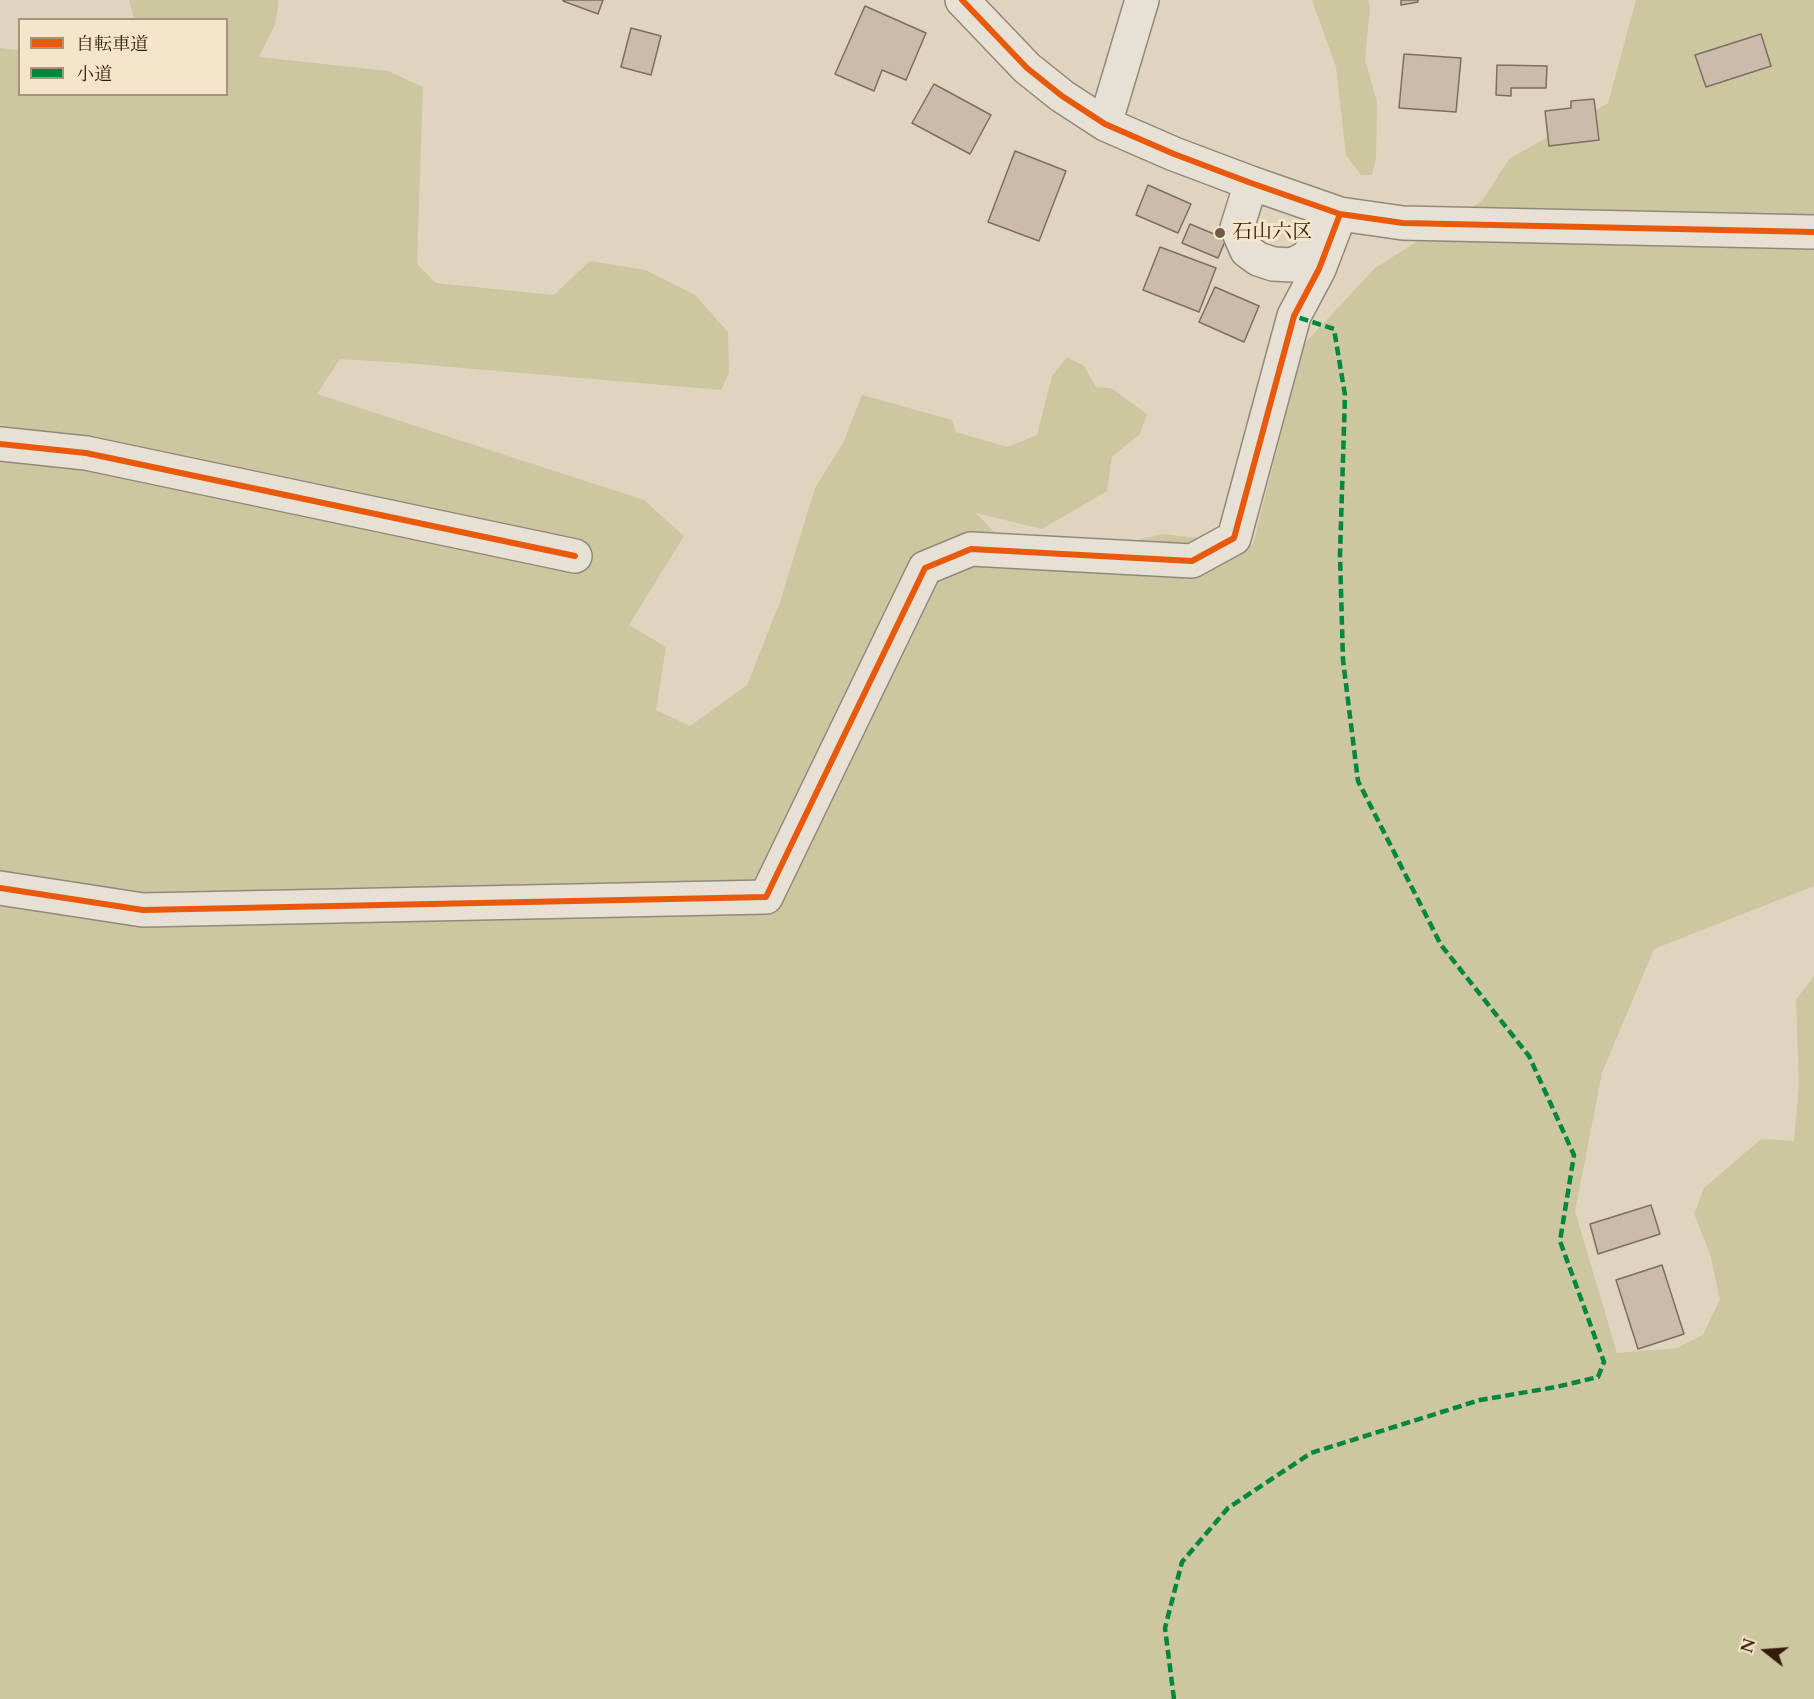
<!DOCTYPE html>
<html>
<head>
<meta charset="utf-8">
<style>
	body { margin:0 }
	#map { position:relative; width:1814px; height:1699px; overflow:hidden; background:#e0d4be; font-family:Cardo,"Noto Serif JP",serif }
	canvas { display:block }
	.legend { position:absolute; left:18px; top:18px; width:210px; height:78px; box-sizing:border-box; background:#f5e5cb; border:2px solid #a8947d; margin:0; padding:8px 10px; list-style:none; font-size:18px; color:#341a09 }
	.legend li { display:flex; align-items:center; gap:12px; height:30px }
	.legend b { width:30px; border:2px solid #a8947d }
	.north { position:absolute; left:1736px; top:1621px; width:60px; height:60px; -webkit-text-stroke:4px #f5e5cb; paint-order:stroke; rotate:287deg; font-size:16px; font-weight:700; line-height:24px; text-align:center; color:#341a09 }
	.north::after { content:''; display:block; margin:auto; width:21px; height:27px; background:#341a09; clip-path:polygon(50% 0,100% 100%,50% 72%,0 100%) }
</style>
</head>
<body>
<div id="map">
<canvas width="1814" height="1699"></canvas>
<ul class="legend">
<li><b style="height:8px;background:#e8590c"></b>自転車道</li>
<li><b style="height:8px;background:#00873e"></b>小道</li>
</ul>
<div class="north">N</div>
</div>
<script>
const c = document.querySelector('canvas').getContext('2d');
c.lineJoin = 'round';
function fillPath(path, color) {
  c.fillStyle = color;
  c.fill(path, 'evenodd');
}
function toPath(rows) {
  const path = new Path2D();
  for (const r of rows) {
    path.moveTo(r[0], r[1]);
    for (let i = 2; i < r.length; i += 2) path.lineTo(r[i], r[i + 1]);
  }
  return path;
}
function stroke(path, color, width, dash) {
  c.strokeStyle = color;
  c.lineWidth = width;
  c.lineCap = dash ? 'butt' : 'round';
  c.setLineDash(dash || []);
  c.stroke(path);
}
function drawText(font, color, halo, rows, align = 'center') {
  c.font = font + ' Cardo,"Noto Serif JP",serif';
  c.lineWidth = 6;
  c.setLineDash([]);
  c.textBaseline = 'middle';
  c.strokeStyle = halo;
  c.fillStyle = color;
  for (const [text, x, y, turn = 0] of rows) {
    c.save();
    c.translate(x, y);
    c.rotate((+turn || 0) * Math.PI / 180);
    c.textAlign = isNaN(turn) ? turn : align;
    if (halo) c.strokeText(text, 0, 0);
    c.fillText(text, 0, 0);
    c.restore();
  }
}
const green = toPath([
	[129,0,279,0,275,25,259,57,388,71,423,87,417,264,436,283,554,295,590,261,645,270,695,295,728,332,729,373,721,390,405,363,340,359,317,394,644,500,684,536,629,625,666,647,656,710,690,726,747,685,780,602,815,488,843,443,862,395,952,420,956,432,1007,447,1037,435,1052,376,1067,357,1084,366,1096,387,1111,388,1147,414,1140,434,1112,457,1107,491,1042,529,976,513,1027,567,1162,534,1253,544,1304,344,1375,268,1482,201,1509,159,1608,103,1636,0,1814,0,1814,886,1654,949,1602,1073,1575,1211,1617,1353,1677,1348,1703,1335,1720,1299,1710,1254,1694,1214,1704,1188,1761,1139,1794,1141,1799,1086,1796,1000,1814,976,1814,1699,0,1699,0,48,19,50,20,94,226,94,226,20,134,19],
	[1312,0,1368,0,1370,7,1365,60,1377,102,1376,158,1372,175,1361,175,1346,155,1336,67]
]);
const building = toPath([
	[563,0,603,0,598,14,563,1,563,0],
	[1401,0,1418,0,1418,2,1401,5,1401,0],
	[865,6,926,33,906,80,882,70,874,91,835,74,865,6],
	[631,28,661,36,651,75,621,67,631,28],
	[1761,34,1771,66,1706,87,1695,55,1761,34],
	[1404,54,1461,58,1456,112,1399,108,1404,54],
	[1497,65,1547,66,1546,88,1511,88,1511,96,1496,95,1497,65],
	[934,84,991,115,970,154,912,123,934,84],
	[1594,99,1599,140,1549,146,1545,111,1571,108,1571,101,1594,99],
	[1015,151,1066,171,1039,241,988,222,1015,151],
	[1148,185,1191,204,1178,233,1136,215,1148,185],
	[1190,224,1226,239,1218,258,1182,243,1190,224],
	[1160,247,1216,268,1199,312,1143,290,1160,247],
	[1215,287,1259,306,1244,342,1199,322,1215,287],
	[1651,1205,1660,1234,1598,1254,1590,1224,1651,1205],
	[1662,1265,1684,1334,1638,1349,1616,1280,1662,1265]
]);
const minor = toPath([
	[962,0,1027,68,1062,96,1105,124,1174,154,1251,183,1340,214,1403,223,1814,232],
	[1105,124,1142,0],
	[1251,183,1237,228,1247,251,1258,259,1273,264,1292,265,1306,258,1326,232],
	[0,444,86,453,575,556],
	[0,888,143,910,766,897,925,568,971,549,1192,561,1234,538,1294,316,1319,269,1340,214]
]);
const quiet = toPath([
	[1174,1699,1165,1628,1182,1562,1228,1508,1311,1453,1480,1400,1556,1387,1598,1377,1604,1362,1560,1241,1574,1155,1529,1056,1441,945,1358,781,1343,660,1340,555,1345,395,1334,329,1294,316]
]);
const cycleway = toPath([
	[962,0,1027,68,1062,96,1105,124,1174,154,1251,183,1340,214,1403,223,1814,232],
	[0,444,86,453,575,556],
	[0,888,143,910,766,897,925,568,971,549,1192,561,1234,538,1294,316,1319,269,1340,214]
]);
const markers = [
	[1220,233,6,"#705b48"]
];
const poiNames = [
	["石山六区",1232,233]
];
fillPath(green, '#ccc7a0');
fillPath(building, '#cba');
stroke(building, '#7a6f62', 1.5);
stroke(minor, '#92887a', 36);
stroke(minor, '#e6e0d5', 33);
stroke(quiet, '#00873e', 4.5, [9, 4.5]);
stroke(cycleway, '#e8590c', 6);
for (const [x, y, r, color] of markers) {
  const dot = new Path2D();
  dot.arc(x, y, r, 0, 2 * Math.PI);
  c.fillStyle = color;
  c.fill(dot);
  stroke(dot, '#f5e5cb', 2);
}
drawText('20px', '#341a09', '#f5e5cb', poiNames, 'left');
</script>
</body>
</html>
